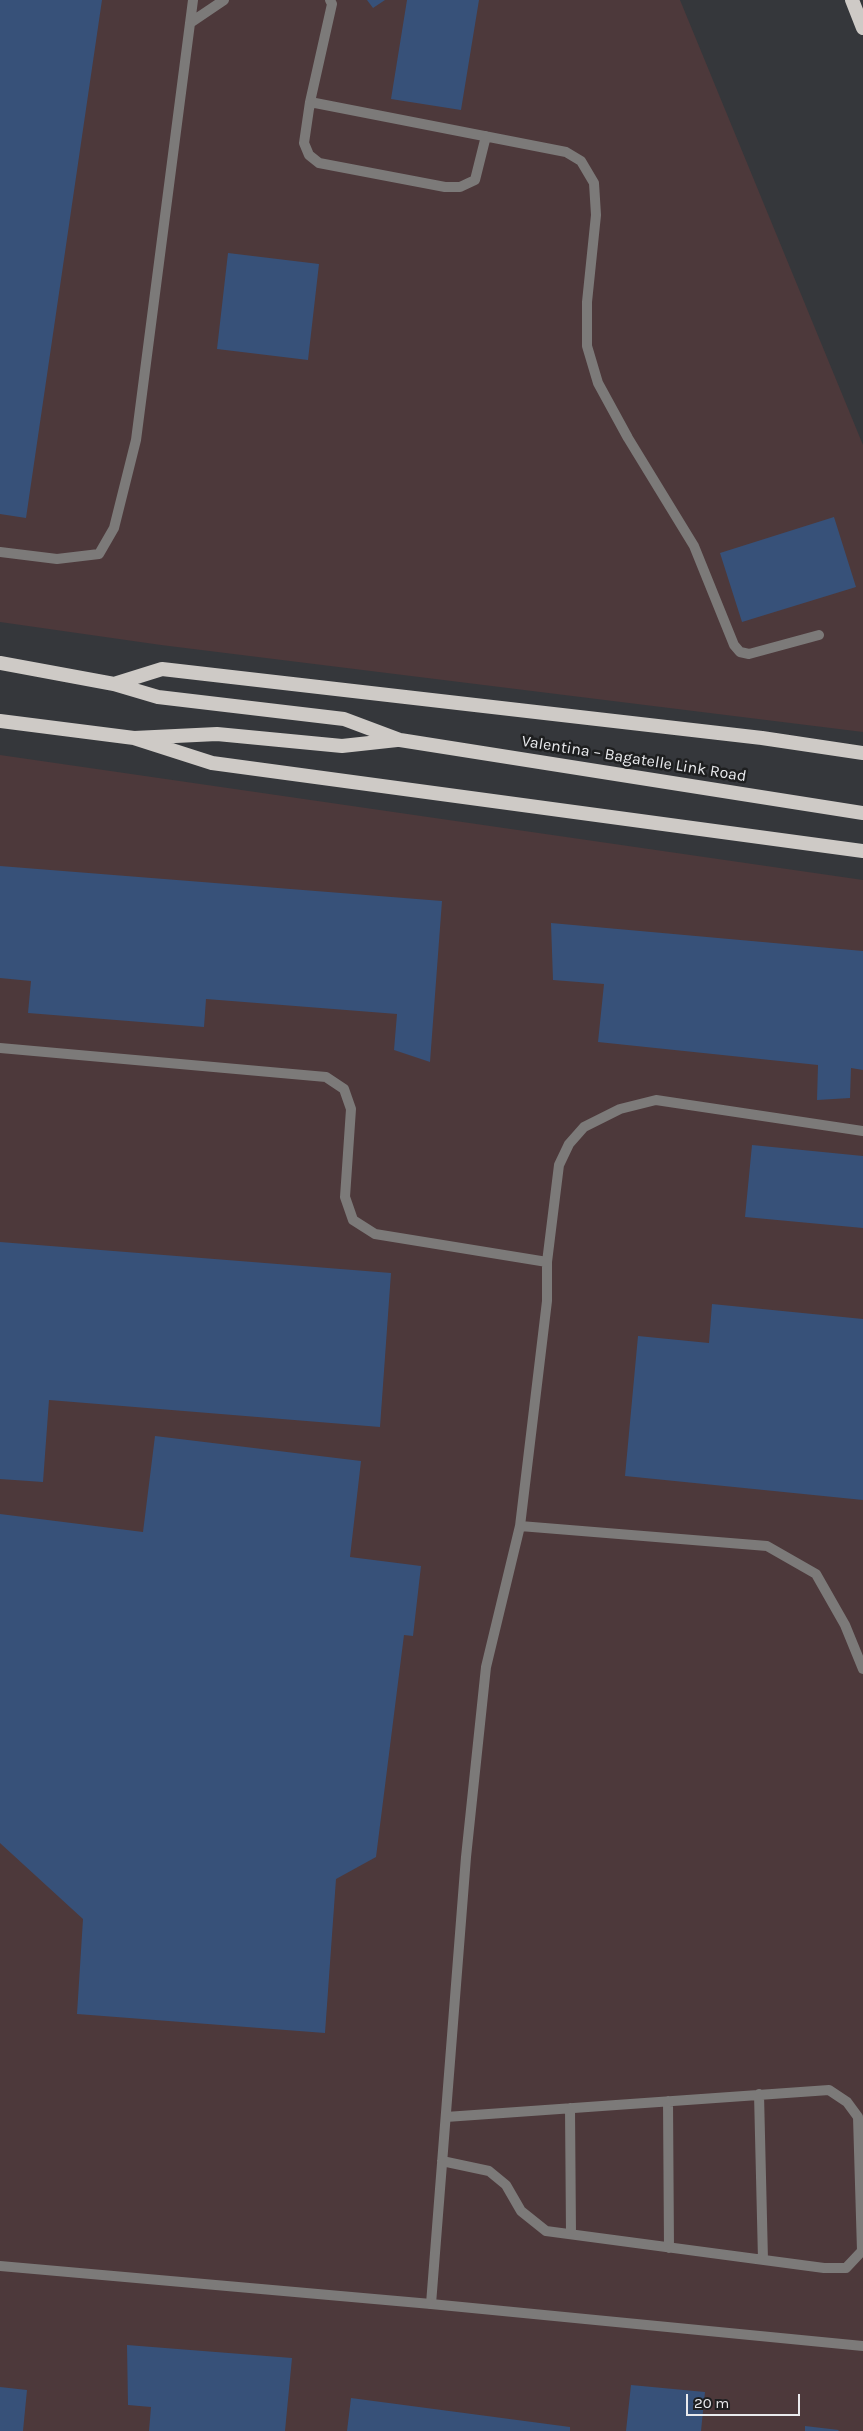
<!DOCTYPE html>
<html>
<head>
<meta charset="utf-8">
<style>
	body { margin:0 }
	#map { position:relative; width:863px; height:2431px; overflow:hidden; background:#35373b; font-family:Karla,sans-serif }
	canvas { display:block }
	.scale { position:absolute; left:686px; top:2394px; width:114px; height:22px; box-sizing:border-box; border:2px solid #e9eaed; border-top:0; padding-left:6px; font-size:15px; line-height:18px; white-space:nowrap; color:#e9eaed; -webkit-text-stroke:4px #1e1f20; paint-order:stroke }
</style>
</head>
<body>
<div id="map">
<canvas width="863" height="2431"></canvas>
<div class="scale">20 m</div>
</div>
<script>
const ctx = document.querySelector('canvas').getContext('2d');
ctx.lineJoin = 'round';
function paint(path, color) {
  ctx.fillStyle = color;
  ctx.fill(path, 'evenodd');
}
function poly(rows) {
  const path = new Path2D();
  for (const r of rows) {
    path.moveTo(r[0], r[1]);
    for (let i = 2; i < r.length; i += 2) path.lineTo(r[i], r[i + 1]);
  }
  return path;
}
function stroke(path, color, width, dash) {
  ctx.strokeStyle = color;
  ctx.lineWidth = width;
  ctx.lineCap = dash ? 'butt' : 'round';
  ctx.setLineDash(dash || []);
  ctx.stroke(path);
}
function write(font, color, halo, rows, align = 'center') {
  ctx.font = font + ' Karla,sans-serif';
  ctx.lineWidth = 5;
  ctx.setLineDash([]);
  ctx.textBaseline = 'middle';
  ctx.strokeStyle = halo;
  ctx.fillStyle = color;
  for (const [text, x, y, turn = 0] of rows) {
    ctx.save();
    ctx.translate(x, y);
    ctx.rotate((+turn || 0) * Math.PI / 180);
    ctx.textAlign = isNaN(turn) ? turn : align;
    if (halo) ctx.strokeText(text, 0, 0);
    ctx.fillText(text, 0, 0);
    ctx.restore();
  }
}
paint(poly([
	[0,0,680,0,863,445,863,732,161,645,0,622],
	[0,755,863,880,863,2431,0,2431]
]), '#4d393b');
paint(poly([
	[0,0,102,0,26,518,0,514],
	[367,0,385,0,373,8],
	[407,0,479,0,461,110,391,99],
	[228,253,319,264,308,360,217,349],
	[834,517,856,587,742,622,720,553],
	[0,866,442,901,430,1062,394,1050,397,1014,206,999,204,1027,28,1013,31,981,0,978],
	[551,923,863,951,863,1070,851,1068,850,1098,817,1100,818,1065,598,1042,604,984,553,980],
	[752,1145,863,1156,863,1228,745,1217],
	[0,1242,391,1273,380,1427,49,1400,43,1482,0,1479],
	[712,1304,863,1319,863,1500,625,1476,638,1336,709,1343],
	[155,1436,361,1461,350,1557,421,1566,413,1636,404,1635,376,1857,336,1879,325,2033,77,2014,83,1919,0,1843,0,1514,143,1532],
	[127,2345,292,2358,285,2431,149,2431,151,2407,128,2405],
	[631,2385,705,2392,701,2431,626,2431],
	[0,2387,27,2390,23,2431,0,2431],
	[351,2398,570,2427,570,2431,347,2431],
	[805,2426,839,2430,838,2431,805,2431]
]), '#375179');
stroke(poly([
	[330,0,332,4,310,102,304,143,309,155,319,163,445,187,460,187,475,180,486,136],
	[190,23,224,0],
	[310,102,566,152,581,161,594,183,596,215,587,302,587,346,598,383,628,438,694,546,734,645,740,652,749,654,819,635],
	[0,552,57,559,99,554,114,528,136,440,193,0],
	[0,1048,326,1077,344,1089,351,1109,345,1197,353,1220,375,1234,547,1262],
	[520,1526,767,1546,816,1574,845,1625,863,1669],
	[759,2094,763,2260],
	[668,2101,669,2248],
	[570,2108,571,2234],
	[442,2161,489,2171,506,2185,521,2211,546,2231,824,2268,846,2268,862,2251,858,2117,847,2102,829,2090,446,2117],
	[431,2304,466,1857,486,1667,520,1526,547,1301,547,1262,559,1165,569,1144,584,1127,620,1109,656,1100,863,1131]
]), '#7c7a79', 10);
stroke(poly([
	[0,2266,431,2304,863,2346]
]), '#7c7a79', 10);
stroke(poly([
	[852,0,863,28],
	[0,663,114,684,158,697,344,719,400,740,863,813],
	[114,684,162,669,762,738,863,753],
	[0,721,134,738,217,734,342,746,397,740],
	[134,738,212,763,863,851]
]), '#cecac6', 14);
write('16px', '#e9eaed', '#1e1f20', [
	["Valentina – Bagatelle Link Road",634,759,9]
]);
</script>
</body>
</html>
